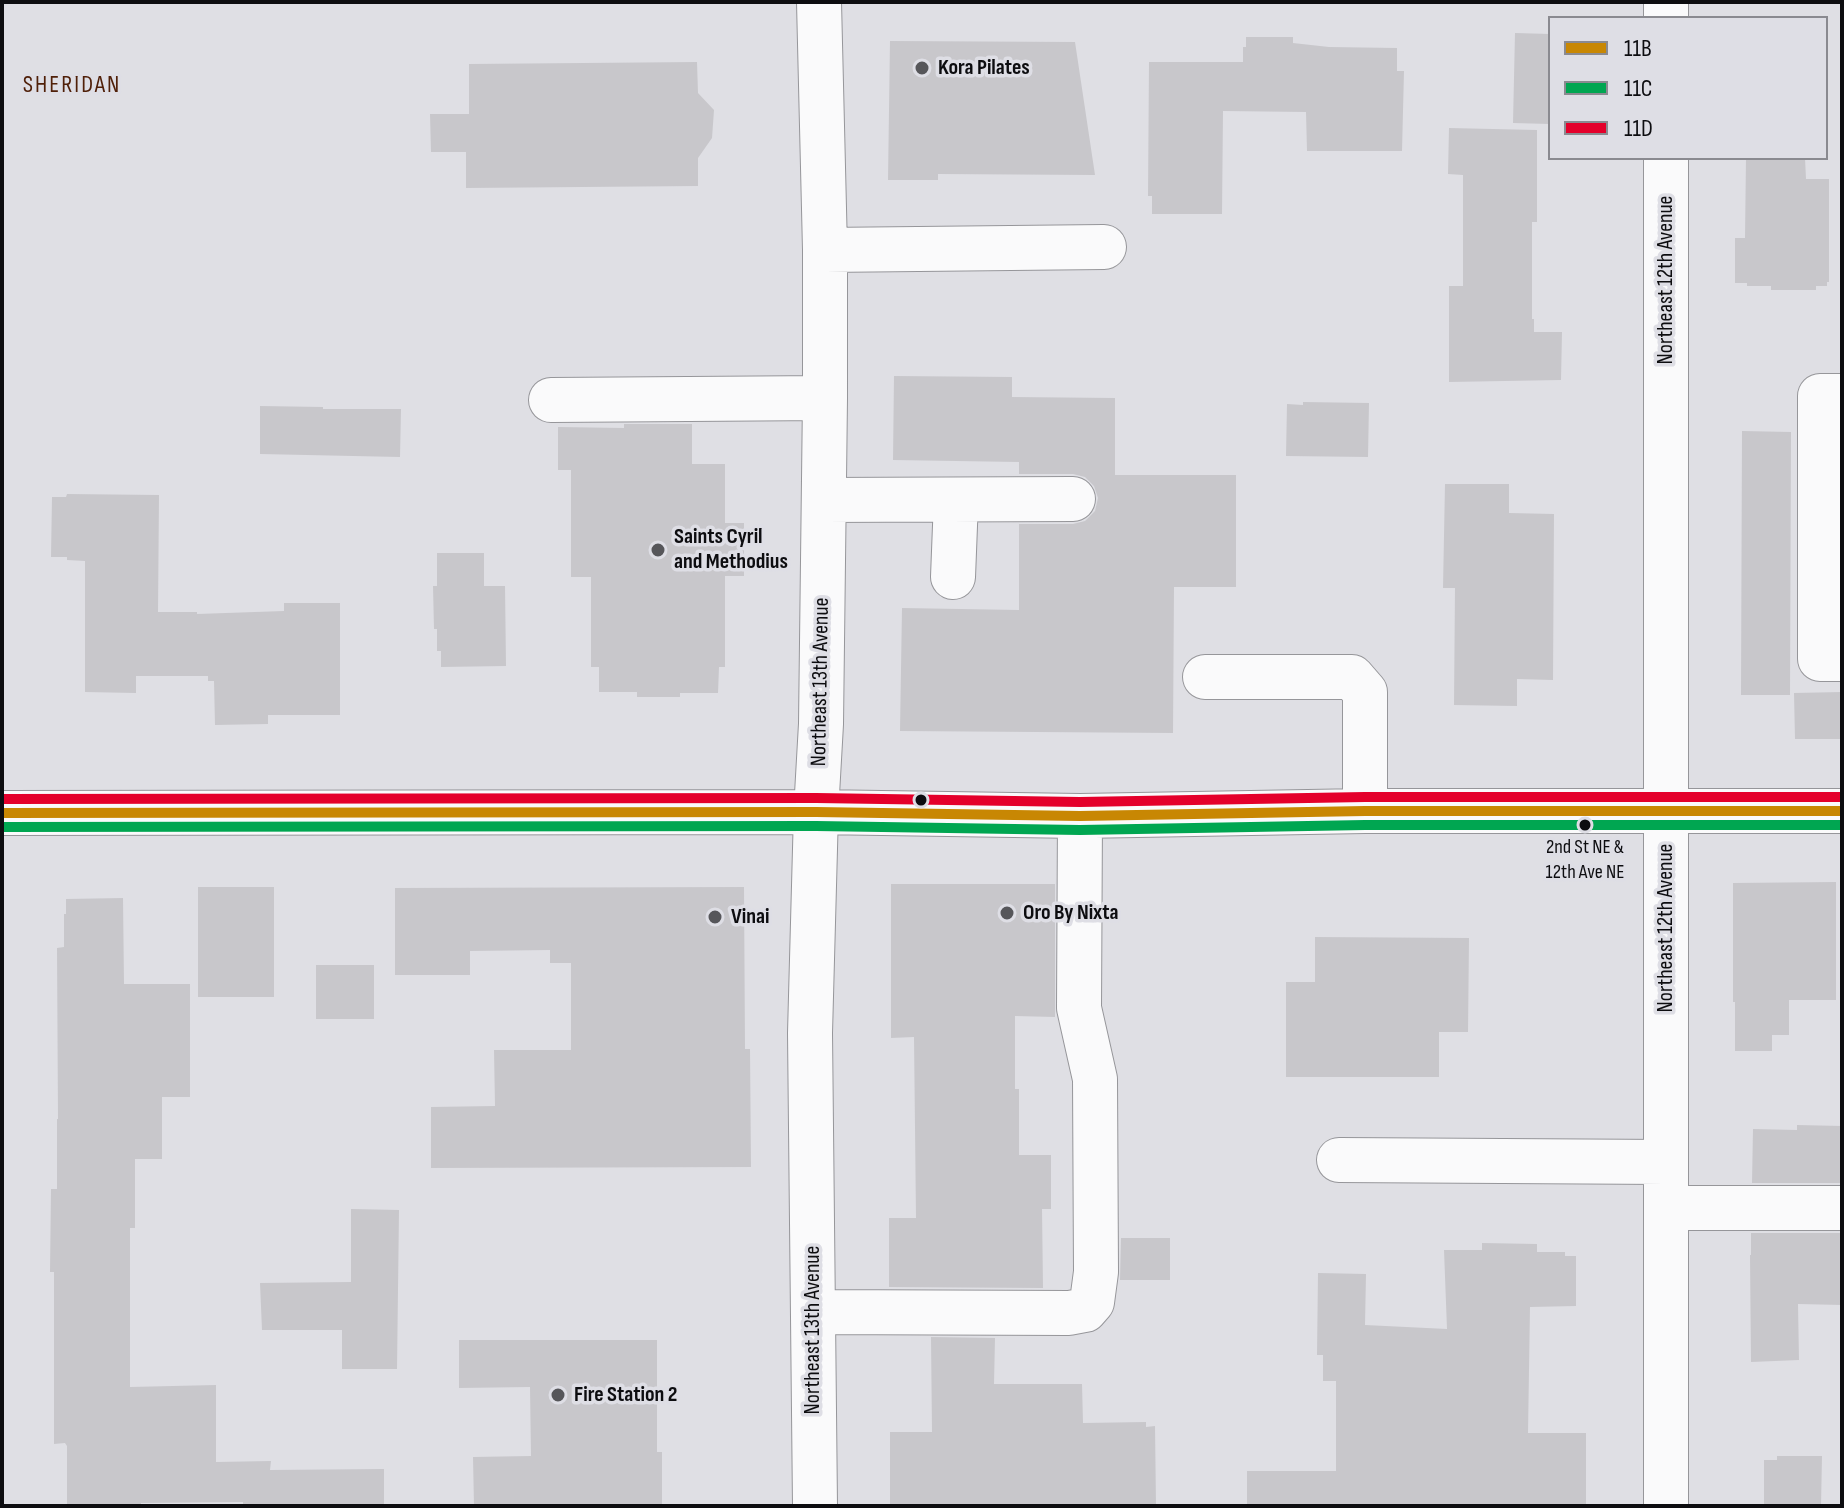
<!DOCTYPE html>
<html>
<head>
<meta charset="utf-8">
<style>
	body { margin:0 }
	#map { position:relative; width:1844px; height:1508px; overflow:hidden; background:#dfdfe4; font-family:"Sofia Sans Condensed",sans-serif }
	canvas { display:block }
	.frame { position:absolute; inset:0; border:4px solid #0d0d10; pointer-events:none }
	.legend { position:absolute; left:1548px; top:16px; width:280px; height:144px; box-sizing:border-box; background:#dedee5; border:2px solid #8a8a90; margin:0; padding:10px 14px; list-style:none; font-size:24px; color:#0d0d10 }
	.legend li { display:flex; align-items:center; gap:16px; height:40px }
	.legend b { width:40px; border:2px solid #8a8a90 }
</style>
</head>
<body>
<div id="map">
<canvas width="1844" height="1508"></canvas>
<div class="frame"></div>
<ul class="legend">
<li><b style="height:10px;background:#c88703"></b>11B</li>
<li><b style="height:10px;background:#00a651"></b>11C</li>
<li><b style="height:10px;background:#e4002b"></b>11D</li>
</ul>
</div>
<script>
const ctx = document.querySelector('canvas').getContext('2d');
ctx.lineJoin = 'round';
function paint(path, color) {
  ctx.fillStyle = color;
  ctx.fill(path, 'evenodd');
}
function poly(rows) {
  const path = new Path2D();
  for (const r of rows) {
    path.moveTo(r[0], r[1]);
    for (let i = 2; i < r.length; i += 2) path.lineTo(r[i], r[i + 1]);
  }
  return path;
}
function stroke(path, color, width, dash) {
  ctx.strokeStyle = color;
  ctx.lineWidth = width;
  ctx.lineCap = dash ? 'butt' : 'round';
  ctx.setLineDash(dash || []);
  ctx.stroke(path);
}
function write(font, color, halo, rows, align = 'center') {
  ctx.font = font + ' "Sofia Sans Condensed",sans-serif';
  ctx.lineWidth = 7;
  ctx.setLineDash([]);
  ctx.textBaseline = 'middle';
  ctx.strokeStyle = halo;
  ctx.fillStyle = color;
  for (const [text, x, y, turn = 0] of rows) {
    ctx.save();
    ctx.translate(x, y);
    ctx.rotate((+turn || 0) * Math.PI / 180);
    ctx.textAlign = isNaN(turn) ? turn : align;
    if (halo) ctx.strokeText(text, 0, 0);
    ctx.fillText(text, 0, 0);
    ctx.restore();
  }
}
paint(poly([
	[1515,33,1550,34,1550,124,1513,123],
	[1246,37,1293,37,1293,43,1329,47,1397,48,1397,71,1404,71,1402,151,1307,151,1306,112,1223,111,1222,214,1152,214,1152,196,1148,196,1149,62,1243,62,1243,47,1246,47],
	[890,41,1075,42,1095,175,938,174,938,180,888,180],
	[697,62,698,93,714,110,712,138,698,158,698,186,466,188,466,152,431,152,430,114,469,114,469,64],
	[1449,128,1537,130,1537,222,1532,222,1532,319,1534,319,1534,332,1562,332,1561,380,1449,382,1449,286,1463,286,1463,175,1448,174],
	[1746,158,1805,158,1806,179,1829,179,1829,282,1827,282,1827,286,1816,286,1816,290,1771,290,1771,286,1747,286,1747,283,1735,283,1735,238,1745,238],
	[894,376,1012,377,1012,397,1115,398,1115,475,1236,475,1236,587,1174,587,1173,733,900,731,902,608,1019,610,1019,524,1073,524,1085,521,1095,511,1098,498,1094,486,1085,477,1073,474,1019,474,1019,462,893,460],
	[1303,402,1369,403,1368,457,1286,456,1287,404,1303,405],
	[260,406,323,407,323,409,401,409,400,457,260,454],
	[624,424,692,424,692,464,725,464,725,523,744,523,744,576,725,576,725,667,719,667,718,693,680,693,680,697,637,697,637,692,599,692,599,667,591,667,591,577,571,577,571,470,558,470,558,427,624,428],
	[1742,431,1791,432,1790,695,1741,695],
	[1445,484,1509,484,1509,513,1554,514,1553,680,1517,679,1517,706,1454,705,1455,588,1443,588],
	[67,494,159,495,158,612,197,612,197,614,284,611,284,603,340,603,340,715,268,715,268,724,215,725,214,681,208,681,208,676,136,676,136,693,85,692,85,561,67,560,67,557,51,557,52,497,66,497],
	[437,553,484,553,484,586,505,586,506,666,441,667,441,651,437,651,437,629,434,629,433,586,437,586],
	[1842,692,1842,739,1795,739,1794,693],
	[1836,882,1836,1000,1789,1000,1789,1035,1772,1035,1772,1051,1735,1051,1735,1002,1733,1002,1733,883],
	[891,884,1055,884,1055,1017,1015,1016,1015,1089,1019,1089,1019,1155,1051,1155,1051,1209,1042,1209,1043,1288,889,1287,889,1218,916,1218,914,1037,891,1038],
	[198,887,274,887,274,997,198,997],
	[744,887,745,1049,750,1049,751,1167,431,1168,431,1107,495,1106,494,1050,571,1050,571,963,550,963,550,950,470,951,470,975,395,975,395,888],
	[123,898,124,984,190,984,190,1097,162,1097,162,1159,135,1159,135,1228,130,1228,130,1387,216,1385,216,1462,271,1461,270,1470,384,1469,384,1506,243,1506,243,1502,141,1503,141,1506,67,1506,67,1446,65,1443,54,1444,54,1272,50,1272,51,1189,57,1189,57,1119,58,1119,57,948,64,947,64,914,66,914,66,899],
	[1315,937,1469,938,1468,1032,1439,1032,1439,1077,1286,1077,1286,982,1315,982],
	[316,965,374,965,374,1019,316,1019],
	[1797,1125,1842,1126,1842,1183,1752,1183,1753,1129,1797,1130],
	[351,1209,399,1210,397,1369,342,1369,342,1330,262,1330,260,1283,351,1282],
	[1751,1233,1842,1233,1842,1305,1798,1304,1799,1360,1751,1362,1750,1255,1751,1255],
	[1121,1238,1170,1238,1170,1280,1120,1280],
	[1482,1243,1537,1244,1537,1252,1565,1252,1565,1256,1576,1256,1576,1306,1530,1307,1528,1433,1586,1433,1586,1506,1247,1506,1247,1471,1336,1471,1336,1381,1323,1381,1323,1355,1317,1355,1318,1273,1366,1274,1365,1325,1447,1329,1444,1250,1482,1250],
	[931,1337,995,1338,994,1384,1082,1384,1083,1423,1146,1422,1146,1427,1155,1426,1156,1506,890,1506,890,1432,932,1432],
	[459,1340,657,1340,657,1452,662,1452,662,1506,474,1506,473,1457,531,1456,530,1387,459,1388],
	[1777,1456,1822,1456,1821,1506,1764,1506,1764,1460,1777,1460]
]), '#c8c7cb');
const minor = poly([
	[1666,2,1666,18],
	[1666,158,1666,1506],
	[825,250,1104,247],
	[1842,396,1820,396,1820,659,1842,659],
	[551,400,825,398],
	[824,500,1073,499],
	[953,577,956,500],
	[1205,677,1352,677,1365,692,1365,811],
	[2,813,816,812,1080,816,1365,811,1842,811],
	[1339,1160,1666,1162],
	[1666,1208,1842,1208],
	[813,1312,1069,1313,1085,1310,1092,1302,1096,1272,1095,1079,1079,1008,1080,816],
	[815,1506,810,1033,816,812,821,724,825,398,825,250,819,2]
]);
stroke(minor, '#96969a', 46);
stroke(minor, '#fafafb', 44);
stroke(poly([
	[2,813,816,812,1080,816,1365,811,1842,811]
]), '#c88703', 10);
stroke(poly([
	[2,827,816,826,1080,830,1365,825,1842,825]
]), '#00a651', 10);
stroke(poly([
	[2,799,816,798,1080,802,1365,797,1842,797]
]), '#e4002b', 10);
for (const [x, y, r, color] of [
	[922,68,8,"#56565a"],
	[658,550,8,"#56565a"],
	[921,800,7,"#0d0d10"],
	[1585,825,7,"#0d0d10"],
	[1007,913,8,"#56565a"],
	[715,917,8,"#56565a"],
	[558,1395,8,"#56565a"]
]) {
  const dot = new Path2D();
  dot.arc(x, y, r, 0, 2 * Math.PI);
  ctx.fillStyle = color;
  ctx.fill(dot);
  stroke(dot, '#dedee5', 3);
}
write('20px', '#0d0d10', '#dedee5', [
	["2nd St NE &",1585,848],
	["12th Ave NE",1585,873]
]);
write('bold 22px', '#0d0d10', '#dedee5', [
	["Kora Pilates",938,68],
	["Saints Cyril",674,537],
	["and Methodius",674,562],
	["Oro By Nixta",1023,913],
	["Vinai",731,917],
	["Fire Station 2",574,1395]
], 'left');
write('22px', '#0d0d10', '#dedee5', [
	["Northeast 12th Avenue",1666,280,-90],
	["Northeast 13th Avenue",821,682,-89],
	["Northeast 12th Avenue",1666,928,-90],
	["Northeast 13th Avenue",813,1330,-90]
]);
ctx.letterSpacing = '2px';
write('24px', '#502009', '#dedee5', [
	["SHERIDAN",72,86]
]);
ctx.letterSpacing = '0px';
</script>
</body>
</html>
